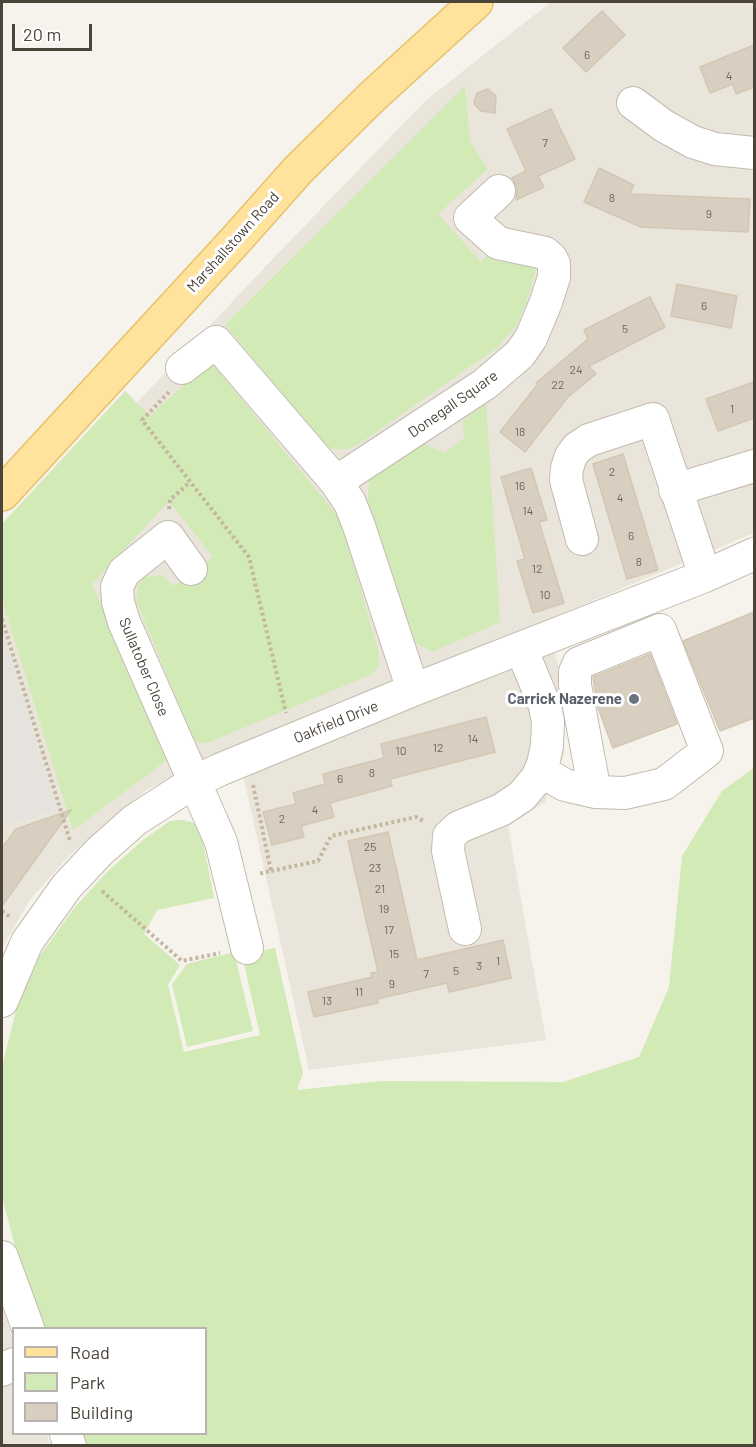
<!DOCTYPE html>
<html>
<head>
<meta charset="utf-8">
<style>
	body { margin:0 }
	#map { position:relative; width:756px; height:1447px; overflow:hidden; background:#f6f3ec; font-family:Barlow,sans-serif }
	canvas { display:block }
	.frame { position:absolute; inset:0; border:3px solid #4b4439; pointer-events:none }
	.legend { position:absolute; left:12px; top:1327px; width:195px; height:108px; box-sizing:border-box; background:#fff; border:2px solid #b7b4b0; margin:0; padding:8px 10px; list-style:none; font-size:18px; color:#4b4439 }
	.legend li { display:flex; align-items:center; gap:12px; height:30px }
	.legend b { width:30px; border:2px solid #b7b4b0 }
	.scale { position:absolute; left:12px; top:24px; width:80px; height:27px; box-sizing:border-box; border:3px solid #4b4439; border-top:0; padding-left:8px; font-size:18px; line-height:21px; white-space:nowrap; color:#4b4439; -webkit-text-stroke:4px #fff; paint-order:stroke }
</style>
</head>
<body>
<div id="map">
<canvas width="756" height="1447"></canvas>
<div class="frame"></div>
<ul class="legend">
<li><b style="height:8px;background:#ffe39c"></b>Road</li>
<li><b style="height:16px;background:#d2eab5"></b>Park</li>
<li><b style="height:16px;background:#d8cfc1"></b>Building</li>
</ul>
<div class="scale">20 m</div>
</div>
<script>
const ctx = document.querySelector('canvas').getContext('2d');
ctx.lineJoin = 'round';
function paint(path, color) {
  ctx.fillStyle = color;
  ctx.fill(path, 'evenodd');
}
function poly(rows) {
  const path = new Path2D();
  for (const r of rows) {
    path.moveTo(r[0], r[1]);
    for (let i = 2; i < r.length; i += 2) path.lineTo(r[i], r[i + 1]);
  }
  return path;
}
function stroke(path, color, width, dash) {
  ctx.strokeStyle = color;
  ctx.lineWidth = width;
  ctx.lineCap = dash ? 'butt' : 'round';
  ctx.setLineDash(dash || []);
  ctx.stroke(path);
}
function write(font, color, halo, rows, align = 'center') {
  ctx.font = font + ' Barlow,sans-serif';
  ctx.lineWidth = 6;
  ctx.setLineDash([]);
  ctx.textBaseline = 'middle';
  ctx.strokeStyle = halo;
  ctx.fillStyle = color;
  for (const [text, x, y, turn = 0] of rows) {
    ctx.save();
    ctx.translate(x, y);
    ctx.rotate((+turn || 0) * Math.PI / 180);
    ctx.textAlign = isNaN(turn) ? turn : align;
    if (halo) ctx.strokeText(text, 0, 0);
    ctx.fillText(text, 0, 0);
    ctx.restore();
  }
}
paint(poly([
	[551,2,754,2,754,533,547,620,564,689,564,755,545,802,508,826,546,1040,309,1070,236,744,148,789,67,858,29,901,2,948,2,828,58,810,2,626,2,545,266,266,426,100],
	[2,1307,13,1340,14,1434,47,1434,50,1445,2,1445]
]), '#eae5da');
paint(poly([
	[2,626,58,810,2,828]
]), '#e6e2dd');
paint(poly([
	[465,86,470,142,488,169,438,214,481,262,487,256,531,261,536,269,527,301,516,326,497,348,356,446,342,450,328,448,225,325],
	[206,365,214,366,336,514,344,531,378,650,379,667,370,675,207,743,198,743,192,736,136,600,138,585,144,577,161,575,174,586,213,557,169,501,92,584,167,760,73,830,2,599,2,524,125,391,150,416],
	[486,402,500,622,432,652,416,643,368,501,369,482,377,471,391,461,425,444,444,453,464,439,463,421],
	[754,768,754,1445,79,1445,77,1434,206,1434,206,1328,42,1328,20,1266,2,1196,2,1067,17,1006,39,957,75,907,108,871,143,840,170,821,183,820,194,823,201,832,214,898,157,910,144,934,180,965,168,985,184,1052,260,1035,242,955,275,948,303,1073,297,1090,382,1081,563,1082,639,1057,669,987,682,856,722,791],
	[234,952,253,1031,187,1047,172,984,187,964]
]), '#d2eab5');
const building = poly([
	[602,11,625,35,586,72,563,48,602,11],
	[754,45,754,87,736,94,733,84,710,93,700,67,754,45],
	[488,89,496,96,495,113,481,111,475,105,474,101,477,93,488,89],
	[551,109,575,159,538,176,544,187,516,200,517,188,512,178,526,171,507,129,551,109],
	[599,168,634,185,630,194,750,199,748,232,641,227,584,202,599,168],
	[677,284,737,296,731,328,671,316,677,284],
	[650,297,665,327,589,366,596,374,567,398,525,452,500,432,537,385,536,383,588,339,584,330,650,297],
	[754,382,754,418,718,431,706,399,754,382],
	[623,454,658,570,627,579,593,464,623,454],
	[531,468,547,520,539,522,564,603,533,613,517,561,525,559,501,477,531,468],
	[754,612,754,718,720,731,683,641,754,612],
	[650,654,677,724,613,748,597,705,593,677,650,654],
	[486,717,495,752,390,779,392,786,330,803,334,817,301,826,304,837,272,845,263,812,296,804,293,793,325,784,323,774,384,758,381,744,486,717],
	[71,810,2,906,2,848,16,829,71,810],
	[388,832,417,960,503,940,511,978,449,992,447,983,377,999,378,1003,314,1017,308,992,372,977,371,973,378,972,348,841,388,832]
]);
paint(building, '#d8cfc1');
stroke(building, '#d3c7b4', 1.5);
const minor = poly([
	[633,103,664,126,693,142,715,149,754,153],
	[182,368,216,342,336,482,350,503,359,526,413,690],
	[336,482,485,384,520,354,531,338,546,302,554,277,554,264,551,258,545,253,498,243,470,218,499,191],
	[675,490,754,466],
	[582,539,566,480,567,468,571,456,577,448,589,440,653,419,705,576],
	[191,569,168,537,124,572,117,587,118,602,124,622,221,842,247,948],
	[540,771,565,785,595,792,625,793,664,784,707,751,660,630,579,663,575,672,575,685,595,792],
	[465,929,448,851,449,836,459,827,501,810,522,796,537,778,543,764,547,746,548,722,545,706,521,648],
	[2,1001,27,942,67,886,100,851,135,820,194,782,219,770,413,690,705,576,754,554],
	[2,1257,28,1328],
	[2,1370,14,1364],
	[66,1434,70,1446]
]);
const major = poly([
	[2,494,234,242,298,170,373,96,476,2]
]);
stroke(minor, '#c2bbae', 34);
stroke(major, '#e6c16a', 36);
stroke(poly([
	[169,392,142,420,249,557,286,713],
	[169,509,170,500,189,483],
	[2,619,70,841],
	[253,785,271,871,258,874],
	[271,871,318,861,331,836,416,817,425,822],
	[102,891,182,961,220,953],
	[2,911,10,917]
]), '#c4b79f', 4, [3, 3]);
stroke(minor, '#fff', 32);
stroke(major, '#ffe39c', 33);
for (const [x, y, r, color] of [
	[634,699,6,"#6b7280"]
]) {
  const dot = new Path2D();
  dot.arc(x, y, r, 0, 2 * Math.PI);
  ctx.fillStyle = color;
  ctx.fill(dot);
  stroke(dot, '#fff', 2);
}
write('12px', '#6e675b', null, [
	["6",587,55],
	["4",729,76],
	["7",545,143],
	["8",612,198],
	["9",709,214],
	["6",704,306],
	["5",625,329],
	["24",576,370],
	["22",558,385],
	["1",732,409],
	["18",520,432],
	["2",612,472],
	["16",520,486],
	["4",620,498],
	["14",528,511],
	["6",631,536],
	["8",639,562],
	["12",537,569],
	["10",545,595],
	["14",473,739],
	["12",438,748],
	["10",401,751],
	["8",372,773],
	["6",340,779],
	["4",315,810],
	["2",282,819],
	["25",370,847],
	["23",375,868],
	["21",380,889],
	["19",384,909],
	["17",389,930],
	["15",394,954],
	["1",498,961],
	["3",479,966],
	["5",456,971],
	["7",426,974],
	["9",392,984],
	["11",359,992],
	["13",327,1001]
]);
write('15px', '#4b4439', '#fff', [
	["Marshallstown Road",233,242,-48],
	["Donegall Square",453,404,-35],
	["Sullatober Close",144,667,67],
	["Oakfield Drive",336,722,-22]
]);
write('bold 15px', '#5b616d', '#fff', [
	["Carrick Nazerene",622,699]
], 'right');
</script>
</body>
</html>
